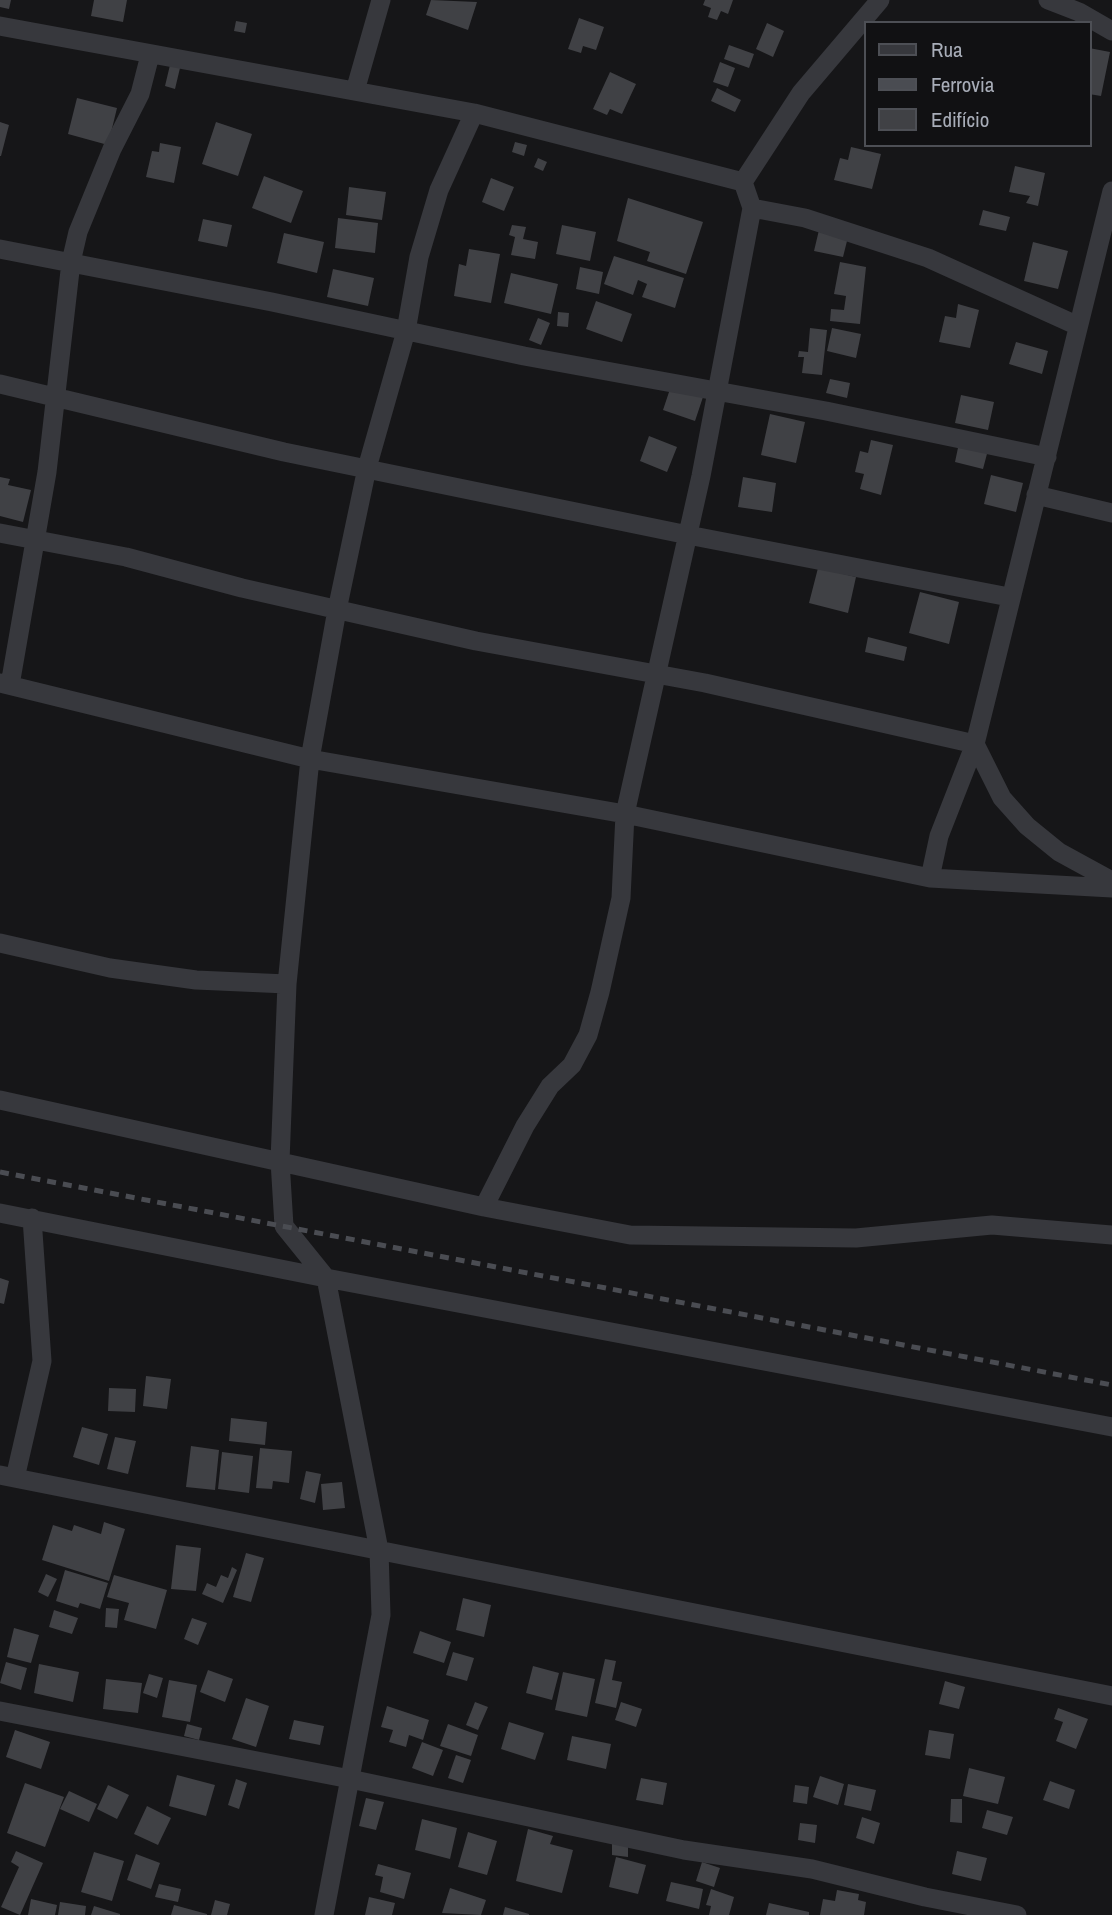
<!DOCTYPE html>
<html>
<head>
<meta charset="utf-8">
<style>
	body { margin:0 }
	#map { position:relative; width:1112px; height:1915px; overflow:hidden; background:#161618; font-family:"Archivo Narrow",sans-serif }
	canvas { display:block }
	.legend { position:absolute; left:864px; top:21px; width:228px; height:126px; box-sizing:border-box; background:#111113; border:2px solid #4d4f55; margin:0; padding:9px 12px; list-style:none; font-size:21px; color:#a8adb8 }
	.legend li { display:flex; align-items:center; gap:14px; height:35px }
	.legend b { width:35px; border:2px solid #4d4f55 }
</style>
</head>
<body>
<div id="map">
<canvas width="1112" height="1915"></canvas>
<ul class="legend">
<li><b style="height:9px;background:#37383d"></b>Rua</li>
<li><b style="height:9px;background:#4a4c52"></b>Ferrovia</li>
<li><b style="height:19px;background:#404145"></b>Edifício</li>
</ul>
</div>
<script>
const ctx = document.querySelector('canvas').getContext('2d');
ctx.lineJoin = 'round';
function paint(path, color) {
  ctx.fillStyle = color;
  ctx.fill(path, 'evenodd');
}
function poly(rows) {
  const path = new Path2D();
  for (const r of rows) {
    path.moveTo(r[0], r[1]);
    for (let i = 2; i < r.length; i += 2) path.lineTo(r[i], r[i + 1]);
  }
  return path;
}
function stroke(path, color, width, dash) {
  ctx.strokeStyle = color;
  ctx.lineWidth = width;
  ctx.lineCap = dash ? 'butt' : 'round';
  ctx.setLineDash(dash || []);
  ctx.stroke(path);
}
paint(poly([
	[0,0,11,0,9,9,0,7],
	[94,0,127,0,123,22,91,16],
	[431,0,477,2,468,30,426,15],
	[705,0,733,0,728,14,721,11,717,20,708,17,711,8,703,5],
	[579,18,604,27,596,50,583,46,581,53,568,49],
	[236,21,247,23,245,33,234,31],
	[767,23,784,31,773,57,756,49],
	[729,45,754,54,749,68,724,59],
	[1089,48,1110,52,1101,96,1089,94],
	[720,62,735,68,728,87,713,82],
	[170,65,180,68,175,89,165,86],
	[610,72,636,84,622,114,610,109,607,115,593,109],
	[717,88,741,100,735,112,711,101],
	[77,98,117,108,108,145,68,134],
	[0,122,9,125,1,156,0,156],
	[216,122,252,134,238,176,202,164],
	[515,142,527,145,524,156,512,152],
	[160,143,181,147,174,183,146,177,152,151,159,152],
	[851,147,881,154,872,189,834,180,840,158,848,160],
	[538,158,547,162,543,171,534,167],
	[1015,166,1045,173,1038,206,1026,203,1030,196,1009,192],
	[264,176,303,191,291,223,252,208],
	[491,178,514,187,504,211,482,202],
	[349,187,386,192,382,220,346,215],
	[628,198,703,222,686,274,647,261,650,252,617,241],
	[983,210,1010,217,1006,231,979,225],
	[338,218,378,223,375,253,335,248],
	[203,219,232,225,227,247,198,241],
	[512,225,526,227,523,239,538,242,535,259,511,255,515,237,509,235],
	[562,225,596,232,590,261,556,254],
	[819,230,848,237,843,257,814,251],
	[284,233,324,242,317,273,277,263],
	[1033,242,1068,251,1058,289,1024,281],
	[469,249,500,254,491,303,454,296,459,264,466,266],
	[614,256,684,278,675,308,642,297,647,284,638,280,633,295,604,284],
	[840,262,866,267,860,324,830,321,831,309,844,310,846,296,834,294],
	[580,267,603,272,599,294,576,289],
	[333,269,374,278,368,306,327,297],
	[511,273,558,284,551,314,504,303],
	[596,301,632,314,622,342,586,329],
	[958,304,979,310,970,348,939,342,945,316,956,318],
	[558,312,569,313,568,327,557,326],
	[538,318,550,323,541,345,529,340],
	[810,328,827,330,822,375,802,373,804,357,798,357,799,351,808,352],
	[832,328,861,334,856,358,827,351],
	[1016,342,1048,351,1042,374,1009,364],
	[830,379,850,383,847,398,826,393],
	[671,386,703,397,695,421,663,410],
	[961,395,994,402,988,430,955,423],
	[770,414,805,422,796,463,761,455],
	[649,436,677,447,667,472,640,461],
	[871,440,893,445,881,495,860,489,864,474,855,472,860,451,868,453],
	[959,443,988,450,983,469,955,462],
	[991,475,1023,483,1016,512,984,504],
	[0,477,10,479,8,485,31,490,23,522,0,516],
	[743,477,776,483,772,512,738,507],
	[818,568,856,577,848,613,809,603],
	[920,592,959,602,949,644,909,633],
	[868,637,907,647,904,661,865,652],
	[0,1278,9,1281,4,1304,0,1303],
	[146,1376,171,1379,167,1409,143,1406],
	[109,1388,136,1389,135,1412,108,1411],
	[231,1418,267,1422,265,1445,229,1441],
	[82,1427,108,1434,99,1465,73,1457],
	[115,1437,136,1441,128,1474,107,1469],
	[191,1446,219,1450,215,1490,186,1487],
	[260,1448,292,1451,289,1483,273,1481,272,1489,256,1488],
	[222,1452,253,1456,249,1493,218,1489],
	[306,1471,321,1474,315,1503,300,1499],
	[342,1482,345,1508,323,1510,321,1484],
	[104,1522,125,1529,109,1581,42,1560,53,1525,72,1531,74,1525,101,1534],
	[176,1545,201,1548,196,1591,171,1589],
	[246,1553,264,1558,251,1602,233,1597],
	[232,1567,237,1570,223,1603,202,1594,207,1583,216,1587,221,1575,228,1578],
	[65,1570,108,1583,100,1609,80,1603,78,1608,56,1601],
	[46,1574,57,1579,48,1597,38,1592],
	[114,1575,167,1590,156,1629,124,1620,129,1603,107,1597],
	[463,1598,491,1605,484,1637,456,1630],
	[106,1608,119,1609,117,1628,105,1627],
	[54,1610,78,1618,72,1634,49,1627],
	[192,1618,207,1623,198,1645,184,1639],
	[14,1628,39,1635,31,1663,7,1657],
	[420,1631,451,1642,444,1663,413,1653],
	[453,1652,474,1658,467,1681,446,1675],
	[605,1659,616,1661,612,1680,622,1682,616,1708,595,1703],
	[6,1662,27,1668,21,1690,0,1683],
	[39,1664,79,1672,73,1702,34,1693],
	[533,1666,559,1673,552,1700,526,1693],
	[208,1670,233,1679,225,1702,200,1692],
	[563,1672,595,1679,587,1717,555,1710],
	[149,1674,163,1678,157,1698,143,1693],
	[106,1679,142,1683,138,1713,103,1709],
	[169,1680,197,1685,190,1722,162,1717],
	[945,1681,965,1687,959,1709,939,1704],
	[246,1698,269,1706,256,1747,232,1739],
	[475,1702,488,1707,478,1730,466,1725],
	[621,1702,642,1709,636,1727,615,1720],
	[387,1706,429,1720,423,1740,409,1735,406,1747,389,1742,393,1730,381,1727],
	[1058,1708,1088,1719,1076,1749,1056,1741,1063,1722,1054,1719],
	[294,1720,324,1726,320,1745,289,1739],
	[509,1722,544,1733,535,1760,501,1749],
	[187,1724,202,1728,199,1740,184,1736],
	[448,1724,478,1735,471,1756,440,1746],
	[15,1730,50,1742,41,1769,6,1757],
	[929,1730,954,1734,950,1759,925,1755],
	[572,1736,611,1744,606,1769,567,1760],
	[422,1742,443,1750,433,1776,412,1768],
	[456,1755,471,1760,463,1783,448,1778],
	[969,1768,1005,1777,998,1804,963,1796],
	[177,1775,215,1785,206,1816,169,1806],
	[820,1776,844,1784,838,1805,813,1797],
	[641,1778,667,1783,663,1805,636,1800],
	[236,1779,247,1783,239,1809,228,1805],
	[1050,1781,1075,1790,1069,1809,1043,1800],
	[25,1783,64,1797,45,1847,7,1833],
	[848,1784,876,1790,871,1811,844,1805],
	[108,1785,129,1795,117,1819,97,1809],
	[795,1785,809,1787,807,1804,793,1802],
	[69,1791,97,1804,89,1822,60,1809],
	[366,1798,384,1802,376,1830,359,1826],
	[951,1799,962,1799,962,1823,950,1822],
	[147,1806,171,1818,158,1845,134,1834],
	[987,1810,1013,1817,1007,1835,982,1828],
	[862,1817,880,1823,874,1844,856,1838],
	[422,1819,457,1828,450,1859,415,1850],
	[800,1823,817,1825,815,1843,798,1840],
	[528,1829,553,1836,550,1844,573,1850,562,1893,516,1881],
	[468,1832,497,1841,487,1875,458,1867],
	[612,1844,628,1844,628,1857,612,1855],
	[16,1851,43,1863,20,1915,1,1907,19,1867,11,1862],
	[957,1851,987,1858,981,1881,952,1874],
	[94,1852,124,1861,112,1901,81,1892],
	[136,1854,160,1863,151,1889,127,1880],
	[616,1857,646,1865,638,1894,609,1887],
	[702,1862,720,1868,714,1887,696,1881],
	[378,1864,411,1873,404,1899,380,1892,383,1877,375,1875],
	[671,1882,703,1889,699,1909,666,1901],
	[159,1884,181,1889,178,1902,155,1897],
	[450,1888,486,1900,481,1915,442,1913],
	[711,1889,734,1897,729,1915,709,1915,711,1906,706,1905],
	[837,1890,859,1894,858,1900,866,1902,864,1915,820,1915,823,1899,835,1901],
	[369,1897,395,1903,392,1915,365,1915],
	[31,1899,57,1905,55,1915,28,1915],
	[215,1900,230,1904,227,1915,211,1915],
	[60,1902,86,1906,85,1915,58,1915],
	[769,1903,809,1912,809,1915,766,1915],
	[174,1905,207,1914,207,1915,171,1915],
	[94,1906,120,1914,120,1915,91,1915],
	[505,1907,529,1914,529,1915,503,1915]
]), '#404145');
stroke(poly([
	[1048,0,1079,12,1112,31],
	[0,26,474,113,743,182,801,93,880,0],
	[355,91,381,0],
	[1112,191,975,744,1002,798,1027,826,1059,852,1112,881],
	[752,208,805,218,928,258,1076,325],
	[0,249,272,302,524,356,826,411,1047,457],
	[0,384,284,452,688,535,1009,597],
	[1036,495,1112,513],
	[0,533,126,557,242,588,476,641,705,683,975,744,939,836,930,878],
	[0,683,310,759,625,814,930,878,1112,888],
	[10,685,47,472,71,262,78,232,112,149,140,94,150,55],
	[0,943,110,968,196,980,287,984],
	[0,1100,484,1207,630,1235,856,1238,992,1225,1112,1235],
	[484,1207,525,1126,550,1086,572,1065,588,1035,600,992,621,898,625,814,701,476,752,208,743,182],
	[0,1213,326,1278,1112,1427],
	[0,1475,1112,1696],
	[15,1478,42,1361,32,1218],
	[0,1711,350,1779,684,1850,812,1869,925,1897,1017,1915],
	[324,1915,381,1615,379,1550,326,1278,284,1226,280,1161,287,984,310,759,337,610,367,468,406,331,419,257,439,190,474,113]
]), '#37383d', 19);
stroke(poly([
	[0,1172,1112,1385]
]), '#4a4c52', 5, [9, 7]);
</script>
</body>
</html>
